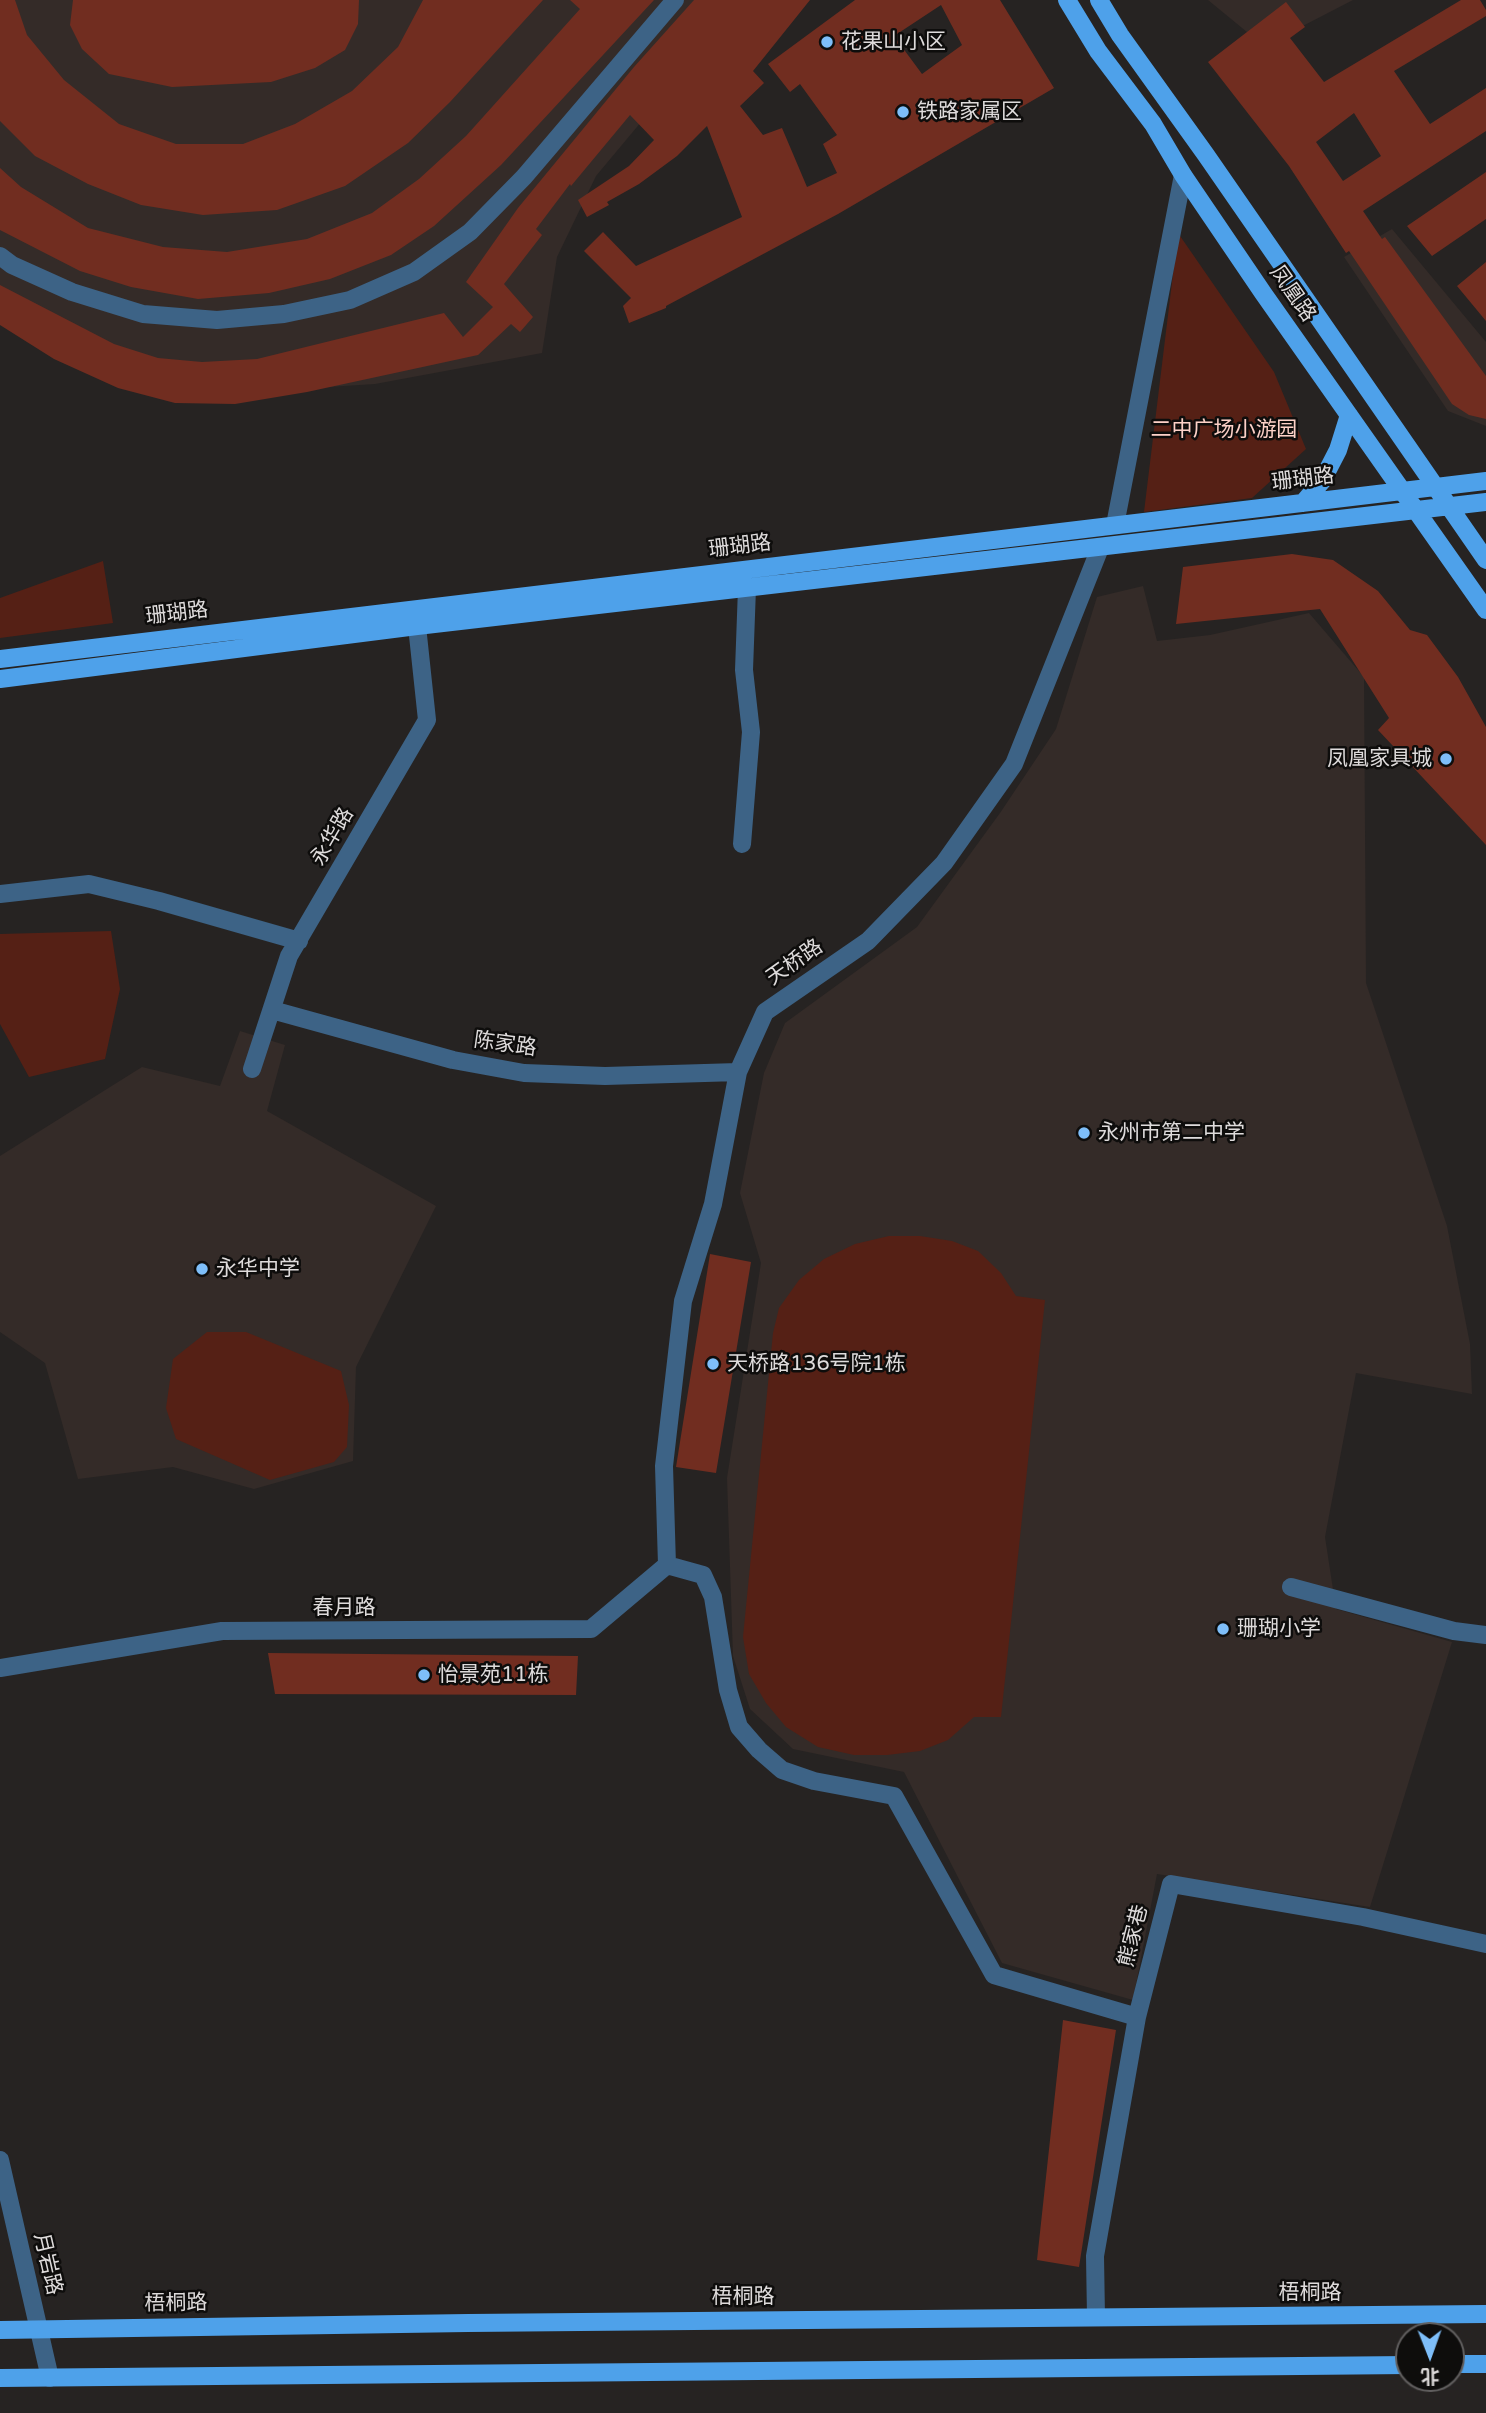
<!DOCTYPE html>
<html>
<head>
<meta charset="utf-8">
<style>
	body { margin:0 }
	#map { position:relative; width:1486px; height:2413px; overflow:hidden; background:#262322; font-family:"Varela Round","Noto Sans SC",sans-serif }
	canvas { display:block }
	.north { position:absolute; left:1395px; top:2322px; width:70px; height:70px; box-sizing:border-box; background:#0e0d0c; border:2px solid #615f5f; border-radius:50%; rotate:179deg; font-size:19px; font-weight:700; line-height:28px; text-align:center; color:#dedbdb }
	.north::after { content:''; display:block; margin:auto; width:24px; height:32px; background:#7ebef9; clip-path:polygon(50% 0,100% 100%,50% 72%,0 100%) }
</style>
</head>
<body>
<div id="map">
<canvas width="1486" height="2413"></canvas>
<div class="north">北</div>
</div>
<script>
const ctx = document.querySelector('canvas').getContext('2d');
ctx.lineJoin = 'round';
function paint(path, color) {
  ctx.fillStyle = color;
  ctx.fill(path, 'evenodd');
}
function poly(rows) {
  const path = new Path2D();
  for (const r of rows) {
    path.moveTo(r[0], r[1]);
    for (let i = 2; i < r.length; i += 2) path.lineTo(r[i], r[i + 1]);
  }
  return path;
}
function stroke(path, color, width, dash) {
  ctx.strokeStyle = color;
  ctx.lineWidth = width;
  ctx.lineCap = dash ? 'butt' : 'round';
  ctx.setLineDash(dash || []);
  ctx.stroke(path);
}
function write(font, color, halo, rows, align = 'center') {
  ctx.font = font + ' "Varela Round","Noto Sans SC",sans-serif';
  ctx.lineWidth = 5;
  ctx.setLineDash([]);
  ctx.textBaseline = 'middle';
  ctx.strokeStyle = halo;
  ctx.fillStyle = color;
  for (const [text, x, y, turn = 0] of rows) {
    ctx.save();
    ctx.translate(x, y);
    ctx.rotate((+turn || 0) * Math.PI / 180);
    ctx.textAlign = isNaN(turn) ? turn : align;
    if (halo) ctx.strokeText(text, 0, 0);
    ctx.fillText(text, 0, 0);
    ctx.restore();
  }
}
paint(poly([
	[0,0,743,0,596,176,557,257,542,353,375,384,172,397,0,316],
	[1208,0,1353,0,1264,46],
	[1392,229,1486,342,1486,426,1448,411,1344,257],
	[1143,586,1157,641,1210,635,1309,613,1364,677,1366,983,1447,1226,1470,1344,1472,1394,1356,1373,1325,1537,1336,1609,1452,1642,1370,1907,1157,1874,1133,2000,1002,1963,904,1772,793,1749,750,1709,733,1656,727,1478,761,1263,740,1193,764,1073,785,1023,917,927,1000,813,1056,729,1097,597],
	[240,1031,285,1045,267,1111,436,1206,356,1367,353,1461,254,1489,173,1467,78,1479,45,1363,0,1332,0,1156,142,1067,220,1086]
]), '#342b28');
paint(poly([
	[1178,233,1274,372,1306,449,1252,498,1144,512],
	[103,561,113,623,0,638,0,598],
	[111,931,120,989,105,1059,29,1077,0,1024,0,934],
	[889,1236,920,1236,952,1241,978,1251,1001,1273,1016,1296,1045,1300,1001,1717,974,1717,948,1740,920,1751,887,1755,854,1755,818,1747,786,1727,766,1703,749,1674,743,1637,773,1333,779,1308,799,1280,824,1259,855,1244],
	[207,1332,246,1332,341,1371,349,1405,347,1447,334,1462,270,1480,176,1439,166,1408,173,1359]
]), '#552015');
paint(poly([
	[0,0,15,0,27,35,64,80,119,124,176,144,243,144,295,124,352,91,398,47,423,0,543,0,450,102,408,143,345,186,277,210,203,215,141,205,88,184,35,156,0,121],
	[73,0,359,0,358,24,345,50,315,68,271,82,172,87,109,74,82,49,70,25],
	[570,0,654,0,501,165,434,226,391,255,330,279,269,293,198,299,131,287,80,271,0,230,0,168,21,187,88,228,163,247,227,252,307,239,372,213,419,179,466,136,580,9],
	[694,0,810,0,753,71,764,83,740,106,763,135,782,128,807,187,837,173,823,144,837,135,800,84,790,92,768,64,855,0,1000,0,1054,88,838,214,666,306,666,308,629,323,623,306,631,298,584,251,603,232,636,266,742,217,707,126,677,156,639,184,607,202,609,205,587,217,578,200,629,166,654,140,630,115,571,186,570,184,536,229,542,235,504,284,533,317,520,332,511,324,478,355,307,392,235,404,175,403,118,388,54,359,0,325,0,285,114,344,158,358,202,362,257,359,444,313,463,337,493,307,466,282,518,208,634,67],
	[941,5,962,45,922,74,894,36],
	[1461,0,1480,0,1486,10,1486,16,1394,71,1430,124,1486,88,1486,131,1363,211,1382,239,1385,237,1486,376,1486,419,1469,415,1452,404,1349,251,1346,253,1289,166,1208,62,1286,2,1305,27,1290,38,1324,82],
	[1354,113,1381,156,1343,181,1316,142],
	[1486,172,1486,219,1432,256,1407,226],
	[1486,262,1486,321,1457,286],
	[1292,554,1333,560,1378,591,1410,630,1427,635,1458,677,1486,727,1486,845,1378,730,1389,718,1320,609,1176,624,1183,567],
	[710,1254,751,1262,716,1473,676,1467],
	[268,1653,578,1656,576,1695,275,1694],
	[1063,2020,1116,2030,1079,2267,1037,2260]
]), '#712d20');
stroke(poly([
	[0,256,12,265,72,292,143,314,217,320,284,314,350,300,414,272,470,232,524,177,675,0],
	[1115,525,1183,175],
	[742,844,751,732,744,670,747,588],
	[0,894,89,884,159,901,299,941],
	[272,1010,453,1060,524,1073,605,1076,738,1072],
	[252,1069,289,956,427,720,417,626],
	[667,1565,664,1466,683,1301,713,1204,738,1072,765,1012,868,941,944,863,1014,764,1100,548],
	[667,1565,703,1575,713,1597,728,1690,739,1727,759,1750,782,1770,814,1781,894,1796,994,1975,1137,2017],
	[1291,1587,1454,1631,1486,1635],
	[0,1668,222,1631,591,1629,667,1565],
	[0,2160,50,2378],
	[1096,2317,1095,2256,1137,2017,1171,1884,1363,1917,1486,1944]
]), '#3d6386', 18);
stroke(poly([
	[1067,0,1098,51,1153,124,1183,175,1263,293,1486,610],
	[1099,0,1120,35,1206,155,1486,560],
	[1303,503,1322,481,1338,450,1349,415],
	[0,659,1486,481],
	[0,679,417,626,1486,502],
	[0,2330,468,2323,1486,2314],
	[1451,2364,1486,2364],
	[0,2378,1409,2365]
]), '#4ea1ea', 18);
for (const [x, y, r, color] of [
	[827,42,7,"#7ebef9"],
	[903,112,7,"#7ebef9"],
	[1446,759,7,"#7ebef9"],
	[1084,1133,7,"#7ebef9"],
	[202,1269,7,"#7ebef9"],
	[713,1364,7,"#7ebef9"],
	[1223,1629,7,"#7ebef9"],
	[424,1675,7,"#7ebef9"]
]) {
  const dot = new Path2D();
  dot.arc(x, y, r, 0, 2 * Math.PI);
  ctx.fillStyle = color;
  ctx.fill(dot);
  stroke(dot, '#0e0d0c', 2.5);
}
write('21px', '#dedbdb', '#0e0d0c', [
	["花果山小区",841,42],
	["铁路家属区",917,112],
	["凤凰家具城",1432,759,"right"],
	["永州市第二中学",1098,1133],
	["永华中学",216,1269],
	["天桥路136号院1栋",727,1364],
	["珊瑚小学",1237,1629],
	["怡景苑11栋",438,1675]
], 'left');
write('21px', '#dedbdb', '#0e0d0c', [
	["凤凰路",1292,294,55],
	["珊瑚路",1303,480,-7],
	["珊瑚路",740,547,-7],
	["珊瑚路",177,614,-7],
	["永华路",333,837,-60],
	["天桥路",795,963,-35],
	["陈家路",505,1045,8],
	["春月路",344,1608],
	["熊家巷",1134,1936,-76],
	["月岩路",47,2264,77],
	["梧桐路",1310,2293],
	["梧桐路",743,2297],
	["梧桐路",176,2304,-1]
]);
write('21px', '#fdd1c7', '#0e0d0c', [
	["二中广场小游园",1224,430]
]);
</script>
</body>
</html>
